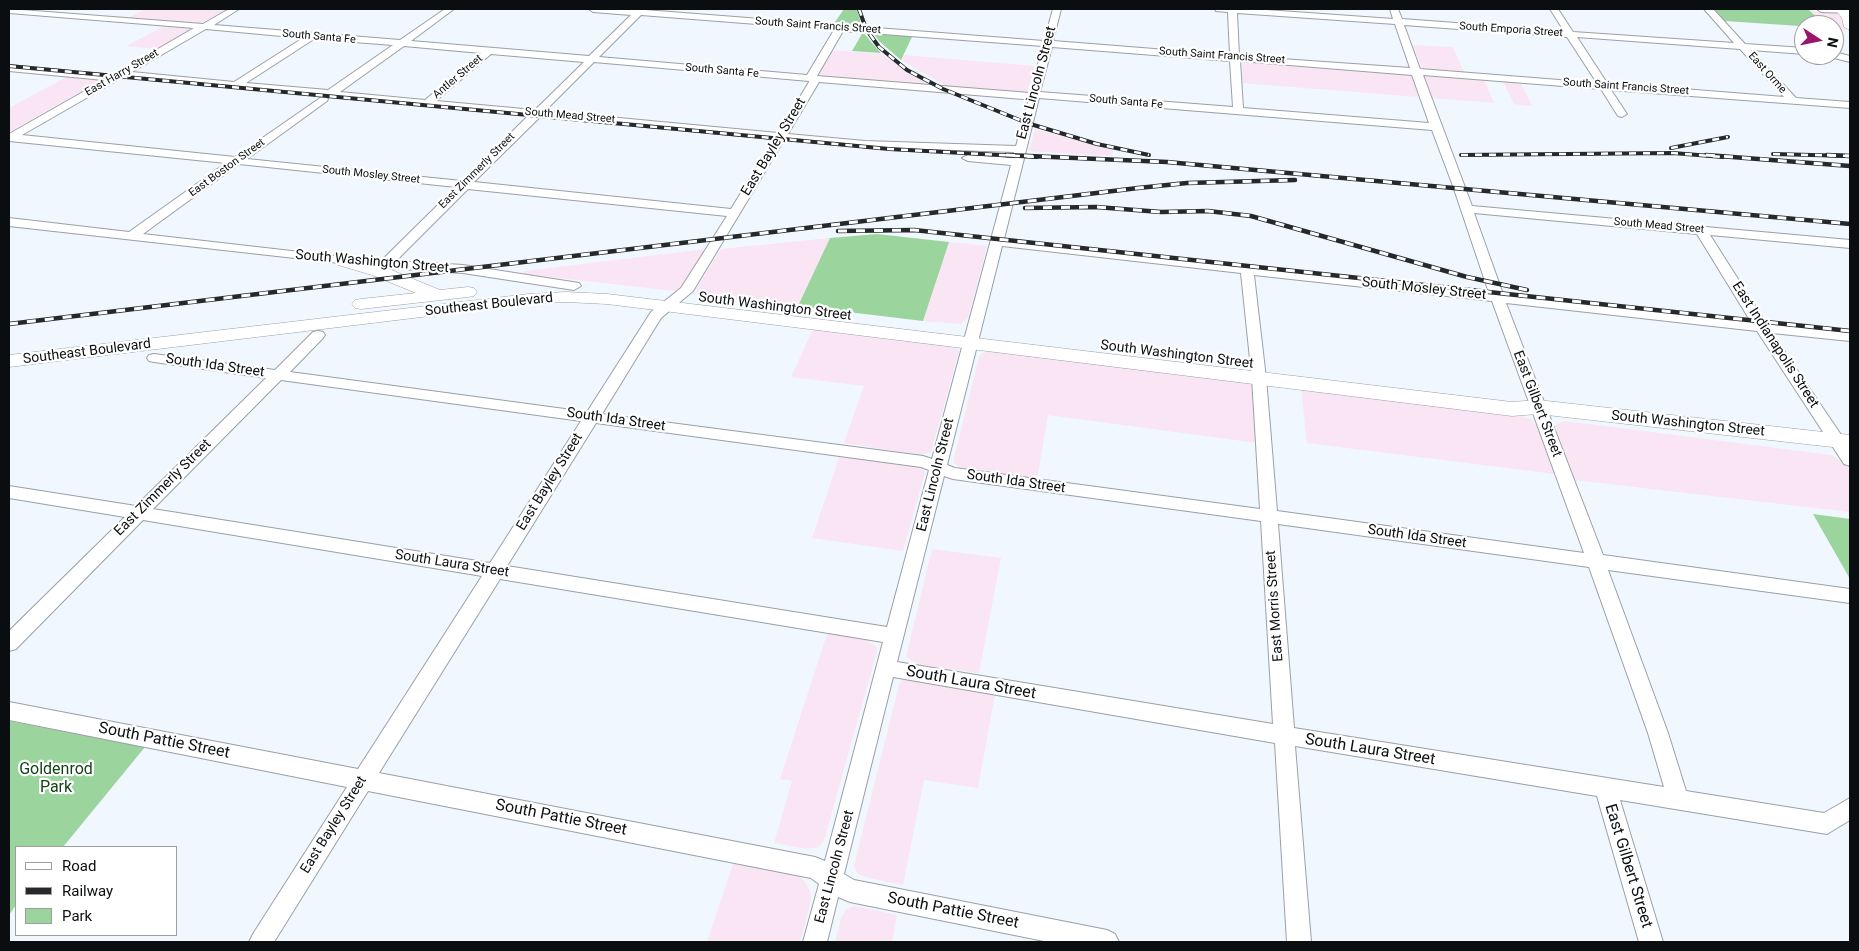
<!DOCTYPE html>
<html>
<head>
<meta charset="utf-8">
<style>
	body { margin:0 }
	#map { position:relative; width:1859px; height:951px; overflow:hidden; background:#f0f7fe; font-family:Roboto,sans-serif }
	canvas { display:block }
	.frame { position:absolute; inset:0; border:10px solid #0b0e10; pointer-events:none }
	.legend { position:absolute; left:15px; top:846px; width:162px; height:90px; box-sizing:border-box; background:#fff; border:1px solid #9d9f9f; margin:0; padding:6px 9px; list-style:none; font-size:15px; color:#0b0e10 }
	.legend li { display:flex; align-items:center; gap:10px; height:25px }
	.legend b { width:25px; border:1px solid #9d9f9f }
	.north { position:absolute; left:1794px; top:15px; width:50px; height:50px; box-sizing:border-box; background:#fff; border:1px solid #9d9f9f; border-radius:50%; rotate:101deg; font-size:14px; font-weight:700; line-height:20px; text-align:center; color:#0b0e10 }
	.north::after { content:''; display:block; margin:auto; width:18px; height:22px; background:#98156b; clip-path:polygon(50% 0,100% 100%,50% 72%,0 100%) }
</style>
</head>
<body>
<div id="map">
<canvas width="1859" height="951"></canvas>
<div class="frame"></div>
<ul class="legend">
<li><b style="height:6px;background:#fff"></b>Road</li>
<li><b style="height:6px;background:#25292b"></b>Railway</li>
<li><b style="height:14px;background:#9cd49d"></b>Park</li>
</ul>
<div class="north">N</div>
</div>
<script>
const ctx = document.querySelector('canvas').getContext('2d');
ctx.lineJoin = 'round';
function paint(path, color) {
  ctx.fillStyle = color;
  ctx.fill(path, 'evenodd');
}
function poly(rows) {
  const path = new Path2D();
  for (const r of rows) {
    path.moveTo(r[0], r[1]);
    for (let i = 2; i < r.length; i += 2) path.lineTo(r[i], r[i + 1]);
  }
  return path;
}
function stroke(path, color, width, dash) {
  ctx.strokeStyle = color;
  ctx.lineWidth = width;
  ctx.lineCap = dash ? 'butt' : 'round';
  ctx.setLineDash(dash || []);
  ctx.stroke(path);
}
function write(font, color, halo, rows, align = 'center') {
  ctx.font = font + ' Roboto,sans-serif';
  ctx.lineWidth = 4.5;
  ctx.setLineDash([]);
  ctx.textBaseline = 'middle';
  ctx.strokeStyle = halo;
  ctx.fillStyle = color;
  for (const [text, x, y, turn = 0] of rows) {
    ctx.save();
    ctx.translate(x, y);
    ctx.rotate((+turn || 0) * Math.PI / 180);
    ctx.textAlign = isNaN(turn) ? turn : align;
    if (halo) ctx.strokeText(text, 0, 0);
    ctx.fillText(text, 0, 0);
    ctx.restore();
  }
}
paint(poly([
	[145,9,227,9,200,24,128,18],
	[1809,10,1841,13,1847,31,1834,30,1834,25,1825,25],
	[164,26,189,28,191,30,157,49,126,46],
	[1413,45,1453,47,1464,72,1422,68],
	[831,50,882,54,930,85,819,76,817,74],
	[903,55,1035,66,1027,92,1025,93,948,87,901,60],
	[1242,60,1411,74,1418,97,1242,83],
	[1424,75,1483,78,1494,103,1432,98],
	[68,76,104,79,9,132,9,108],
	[1502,79,1519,80,1532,106,1514,104],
	[1035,129,1113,150,1112,156,1029,151],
	[830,238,798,306,703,295,695,291,721,249],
	[949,242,987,246,968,318,960,324,923,321],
	[706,249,683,287,675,291,523,274,525,271],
	[813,329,947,344,959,351,931,452,920,455,844,443,864,386,791,377],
	[989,351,1242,380,1252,384,1256,391,1258,443,1048,415,1037,479,959,467,954,463,954,458,979,357,983,353],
	[1301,387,1521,416,1531,419,1539,429,1555,474,1307,443],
	[1566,421,1831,455,1843,462,1850,471,1850,512,1574,480,1555,426,1558,423],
	[840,455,912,464,922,468,925,472,903,551,812,538],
	[932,549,1001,558,979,673,921,665,906,657],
	[828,631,859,636,876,646,877,651,824,841,818,847,807,849,774,843,792,781,780,779],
	[909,679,995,694,978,788,924,780,903,885,865,877,857,873,854,866,899,685,902,680],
	[734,861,797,873,805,882,810,891,811,901,800,942,707,942],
	[855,906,897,915,892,942,835,942,841,918,847,909]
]), '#fae5f5');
paint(poly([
	[844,9,857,9,862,27,833,25],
	[1714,9,1809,10,1825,25,1804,25,1804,28,1800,26,1725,21],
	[872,31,913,35,901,60,879,41],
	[863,32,872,43,881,53,852,51],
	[877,234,949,242,923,321,798,306,830,238],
	[1813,514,1850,519,1850,579],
	[9,721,145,747,63,847,16,847,16,905,9,915]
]), '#9cd49d');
const minor = poly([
	[9,9,203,24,229,9,239,9,214,25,400,40,445,9,454,9,411,41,589,56,631,15,593,12,589,9,646,9,645,10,1044,41,1053,9,1061,9,1053,41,1230,55,1228,12,1216,11,1215,9,1252,9,1393,19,1390,9,1398,9,1402,19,1564,31,1550,9,1558,9,1573,32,1734,43,1704,9,1713,9,1745,44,1804,48,1804,54,1751,50,1796,98,1850,102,1850,108,1611,90,1627,114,1622,117,1618,116,1601,89,1423,75,1472,206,1850,240,1850,248,1710,235,1766,323,1850,333,1850,341,1772,333,1850,448,1850,466,1844,464,1757,331,1506,303,1603,555,1850,589,1850,603,1608,570,1668,733,1686,791,1824,813,1850,798,1850,820,1827,834,1620,800,1663,942,1639,942,1597,796,1295,746,1311,942,1287,942,1275,743,893,677,844,874,854,880,1107,930,1115,934,1119,942,1049,942,850,902,838,897,827,942,803,942,819,884,811,878,368,791,274,942,249,942,253,934,347,787,9,720,9,702,358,769,482,576,143,520,16,649,9,651,9,631,125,517,9,498,9,486,136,506,266,378,154,362,149,361,147,358,149,355,154,354,275,370,313,332,318,331,323,332,325,335,323,338,290,372,587,412,651,312,681,288,727,216,468,189,396,261,463,265,579,283,581,286,574,290,463,273,388,268,381,272,376,271,375,267,9,226,9,218,129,232,226,163,9,141,9,134,104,80,9,71,9,65,113,75,194,28,9,13,9,9],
	[1237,13,1395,24,1410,68,1239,56,1237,13],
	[641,15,834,30,807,75,599,57,641,15],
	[1404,25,1567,37,1597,83,1420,69,1404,25],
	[206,29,303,38,234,82,132,72,206,29],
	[843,31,1043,46,1030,93,817,76,843,31],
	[1577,37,1740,49,1784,97,1607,83,1577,37],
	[314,39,393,45,328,90,246,83,314,39],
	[404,46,481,53,425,100,340,92,404,46],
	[1052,47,1230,61,1233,107,1040,92,1052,47],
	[491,54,584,62,535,110,436,101,491,54],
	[1240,61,1412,75,1429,123,1243,108,1240,61],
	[594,62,809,81,809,82,778,133,545,111,594,62],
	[123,77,236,88,323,96,235,157,22,135,123,77],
	[819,82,1023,99,1029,99,1016,146,865,141,788,134,819,82],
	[324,96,330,97,529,115,462,181,247,159,327,101,328,99,324,96],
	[1039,98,1432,130,1453,186,1489,293,1004,239,1039,98],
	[540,117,774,139,731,209,474,182,540,117],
	[784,140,865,147,1014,152,1013,158,968,155,962,158,968,161,1011,165,932,459,923,456,602,414,661,318,693,291,784,140],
	[239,164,456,187,382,260,344,257,143,234,239,164],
	[1474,213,1697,234,1751,322,1503,294,1474,213],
	[1002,246,1241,273,1252,378,1260,509,955,468,947,465,1002,246],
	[1254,275,1492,301,1584,553,1277,511,1266,378,1254,275],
	[281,380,581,421,490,563,153,509,281,380],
	[596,423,921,467,929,470,887,627,507,566,596,423],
	[944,476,953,479,1261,521,1273,724,897,662,944,476],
	[1278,524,1589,567,1648,733,1664,787,1294,728,1278,524],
	[500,579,883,642,825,861,815,857,379,773,500,579],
	[1817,9,1850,9,1850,13,1821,12,1817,9],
	[1834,52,1850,56,1850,62,1830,57,1828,55,1834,55,1834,52]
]);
const major = poly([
	[1836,9,1848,9,1850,13,1850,30,1844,27,1842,18,1836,9],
	[344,256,384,267,440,290,468,287,474,288,477,292,474,296,468,297,361,309,355,308,352,304,355,300,361,299,416,293,372,275,338,265,336,261,338,257,344,256],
	[566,292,607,294,1512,402,1538,400,1850,435,1850,449,1538,414,1512,416,607,304,566,302,529,304,9,367,9,355,529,294,566,292]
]);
const highway = poly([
	[1837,9,1849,9,1850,21,1845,20,1838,13,1837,9]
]);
stroke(minor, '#99a0a6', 2);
stroke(major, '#99a0a6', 1);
stroke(highway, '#99a0a6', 1);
paint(minor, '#fff');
paint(major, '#fff');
paint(highway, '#fff');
const railFar1 = poly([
	[859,9,866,29,879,47,907,70,943,89,1027,123,1097,144,1149,155],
	[9,66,889,149,1037,157],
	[1671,148,1728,137],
	[1773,154,1850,156],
	[1461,155,1673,153,1723,157]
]);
const rail = poly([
	[1006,155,1167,162,1850,224],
	[1706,155,1850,166],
	[1827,155,1850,156],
	[1025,208,1096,207,1161,212,1208,211,1251,216,1467,277,1527,290],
	[838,231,914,230,1850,331],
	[9,324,1138,188,1187,183,1295,180]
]);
stroke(railFar1, '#25292b', 4);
stroke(rail, '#25292b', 4.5);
stroke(railFar1, '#fff', 2.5, [7]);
stroke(rail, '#fff', 3, [9]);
write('11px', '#0b0e10', '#fff', [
	["South Saint Francis Street",818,26,4],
	["South Emporia Street",1511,30,4],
	["South Santa Fe",319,37,5],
	["South Saint Francis Street",1222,56,4],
	["South Santa Fe",722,71,5],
	["East Harry Street",122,73,-30],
	["East Orme",1767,73,48],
	["Antler Street",458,77,-40],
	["South Saint Francis Street",1626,87,4],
	["South Santa Fe",1126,102,5],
	["South Mead Street",570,116,5],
	["East Boston Street",227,168,-36],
	["East Zimmerly Street",477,171,-45],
	["South Mosley Street",371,175,6],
	["South Mead Street",1659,226,5]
]);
write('14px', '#0b0e10', '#fff', [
	["East Lincoln Street",1037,83,-75],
	["East Bayley Street",774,147,-59],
	["South Washington Street",372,262,5],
	["South Mosley Street",1424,289,6],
	["Southeast Boulevard",489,305,-6],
	["South Washington Street",775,307,7],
	["East Indianapolis Street",1775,345,57],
	["Southeast Boulevard",87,352,-7],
	["South Washington Street",1177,355,7],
	["South Ida Street",215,366,8],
	["East Gilbert Street",1537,404,69],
	["South Ida Street",616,420,8],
	["South Washington Street",1688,424,6],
	["East Lincoln Street",936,475,-76],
	["East Bayley Street",550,482,-58],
	["South Ida Street",1016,482,8],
	["East Zimmerly Street",163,488,-45],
	["South Ida Street",1417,537,8],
	["South Laura Street",452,564,9],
	["East Morris Street",1275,606,-94],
	["East Bayley Street",334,825,-58],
	["East Lincoln Street",835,867,-75]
]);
write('16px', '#0b0e10', '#fff', [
	["South Laura Street",971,683,10],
	["South Pattie Street",164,741,11],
	["South Laura Street",1370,750,9],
	["South Pattie Street",561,818,11],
	["East Gilbert Street",1628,866,73],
	["South Pattie Street",953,911,11]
]);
write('16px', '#114316', '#fff', [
	["Goldenrod",56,770],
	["Park",56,788]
]);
</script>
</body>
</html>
